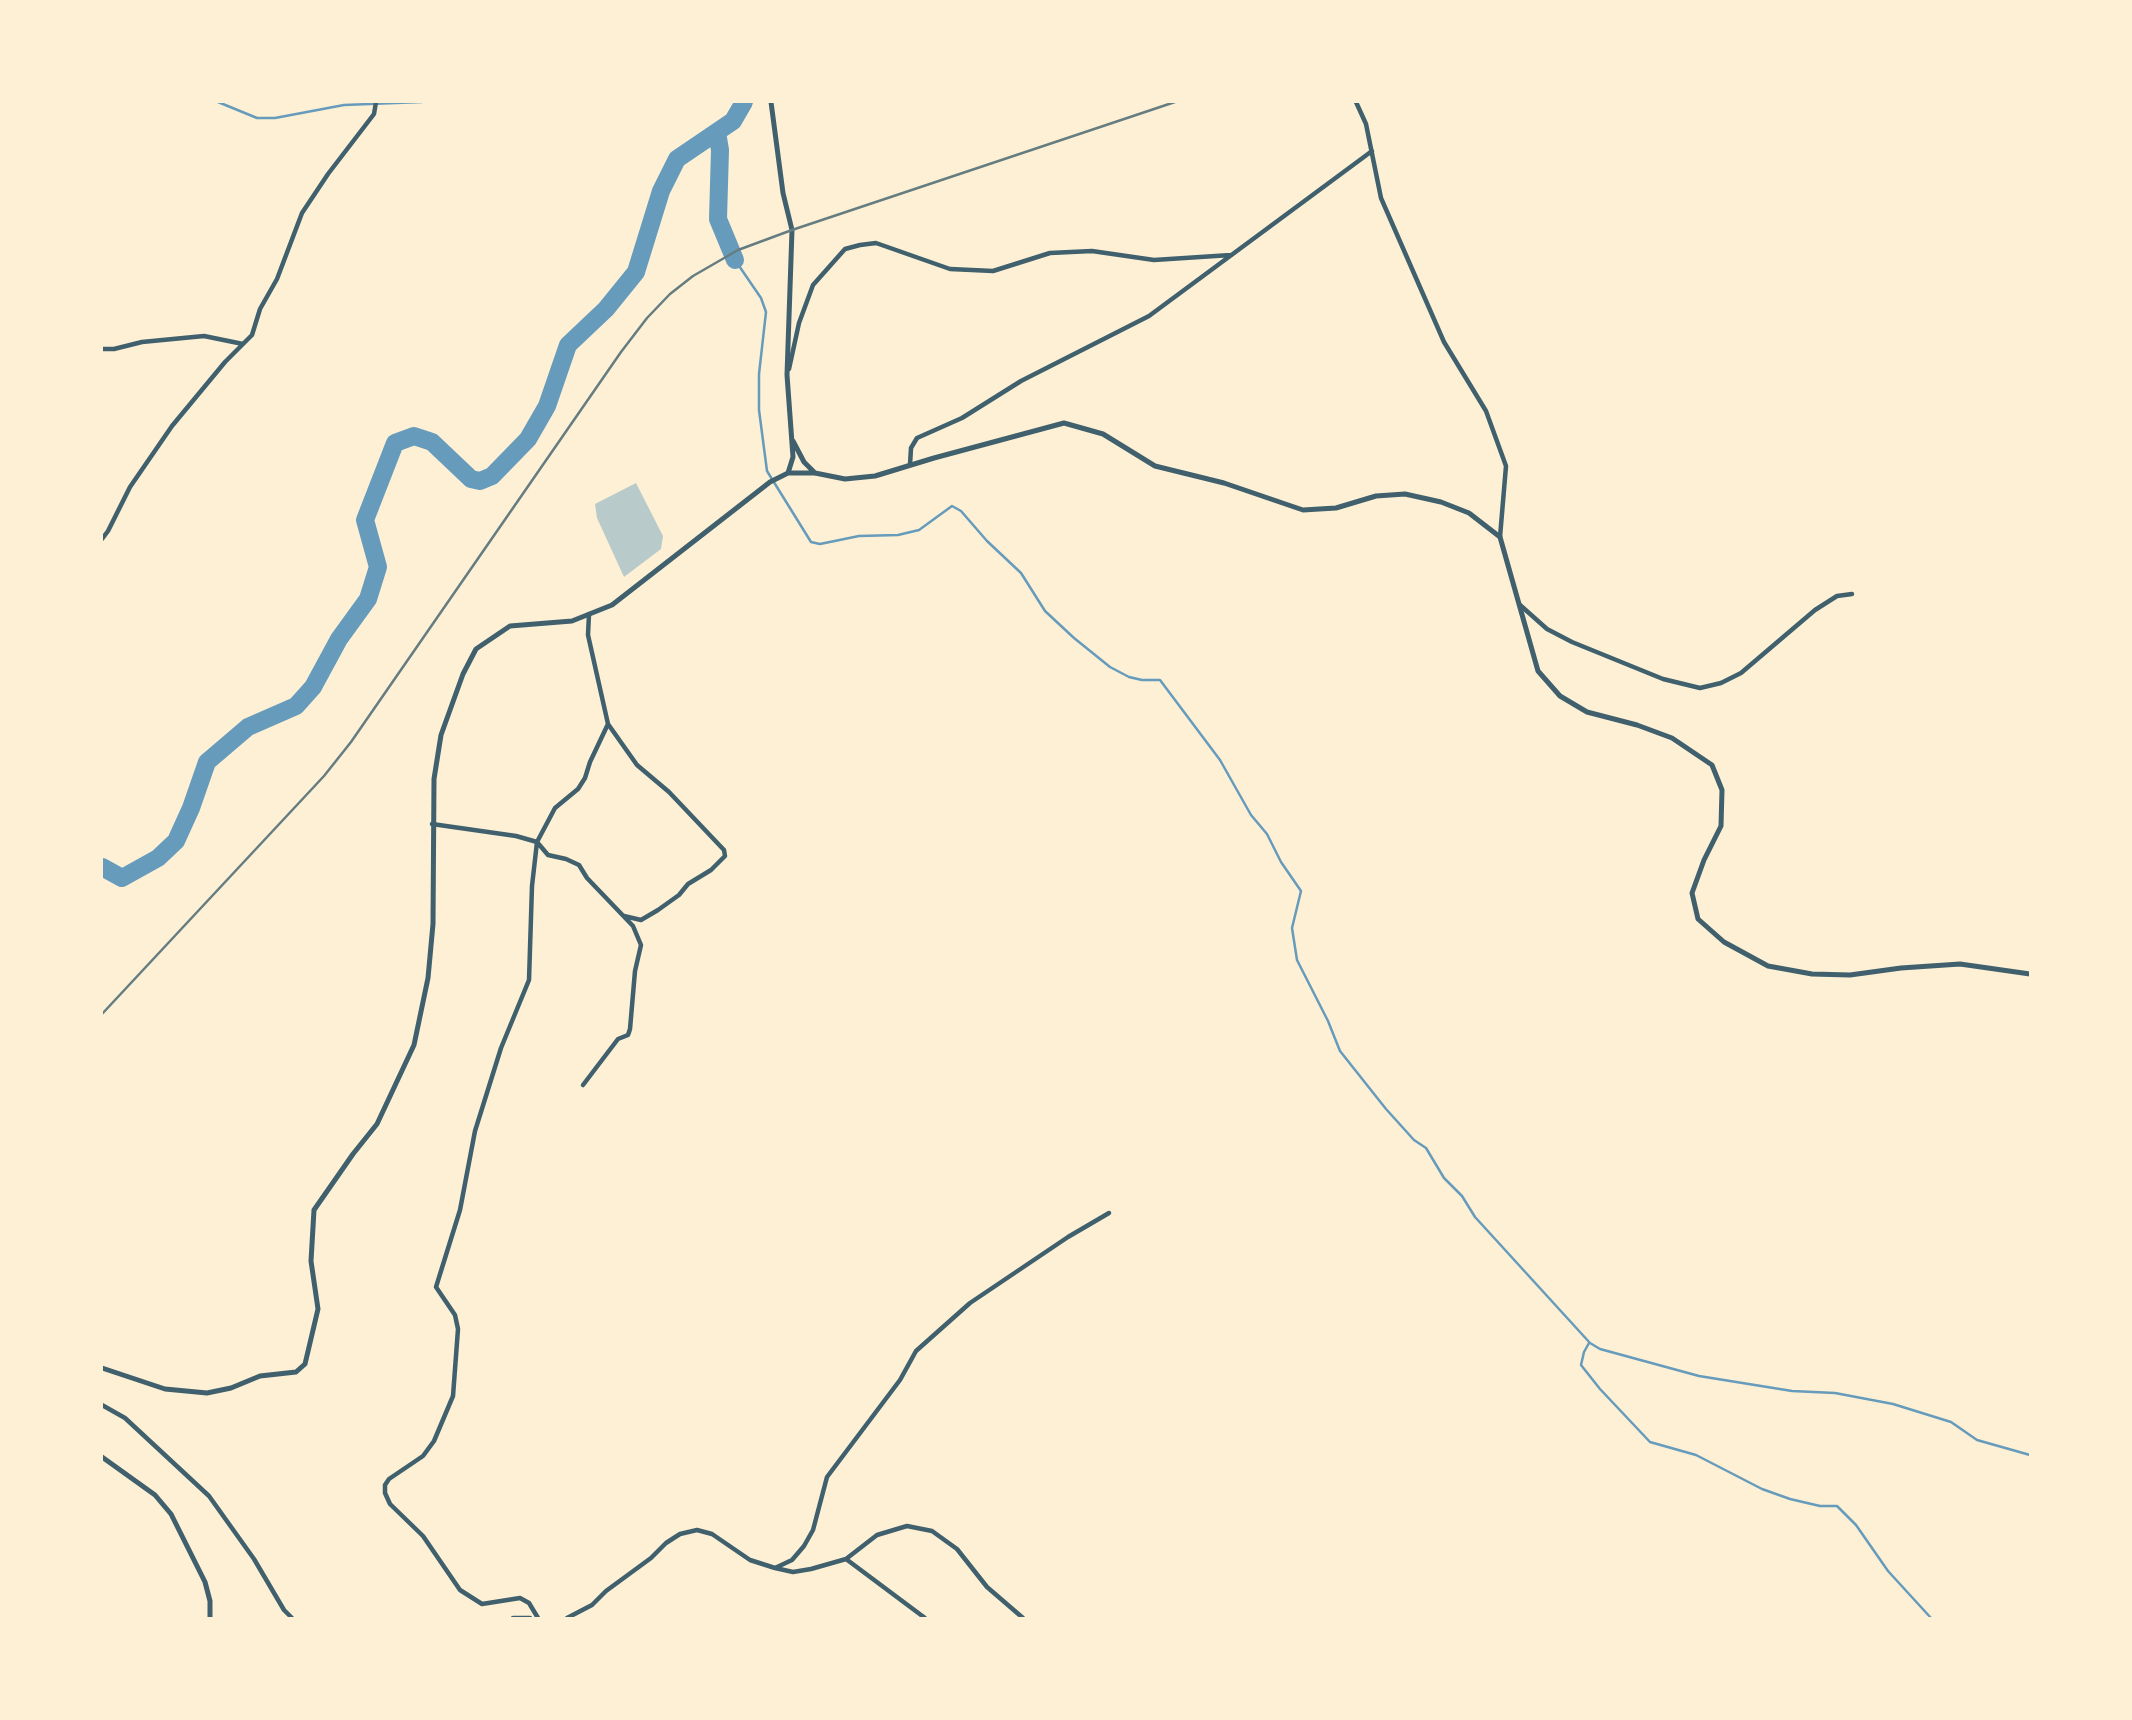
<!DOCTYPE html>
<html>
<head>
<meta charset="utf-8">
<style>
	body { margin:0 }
	#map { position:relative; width:2132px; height:1720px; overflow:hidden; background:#fdf0d5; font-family:Karla,sans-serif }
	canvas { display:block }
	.frame { position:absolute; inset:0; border:103px solid #fdf0d5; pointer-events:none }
</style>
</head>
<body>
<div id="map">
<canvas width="2132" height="1720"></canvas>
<div class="frame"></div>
</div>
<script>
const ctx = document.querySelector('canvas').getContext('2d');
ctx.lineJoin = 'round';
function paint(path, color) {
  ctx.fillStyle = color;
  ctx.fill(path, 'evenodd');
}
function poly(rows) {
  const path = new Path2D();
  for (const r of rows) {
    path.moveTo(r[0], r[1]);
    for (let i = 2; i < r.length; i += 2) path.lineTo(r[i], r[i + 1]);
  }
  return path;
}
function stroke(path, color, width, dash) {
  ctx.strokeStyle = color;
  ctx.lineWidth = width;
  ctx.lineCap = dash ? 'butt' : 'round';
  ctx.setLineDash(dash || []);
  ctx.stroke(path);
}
paint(poly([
	[636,483,663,536,661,549,624,577,597,518,595,504]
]), '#b9caca');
stroke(poly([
	[218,102,257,118,275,118,344,105,422,102],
	[735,260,761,298,766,312,759,374,759,410,767,471,811,542,820,544,859,536,898,535,919,530,952,506,961,511,987,541,1021,573,1045,611,1074,638,1110,667,1129,677,1142,680,1160,680,1220,760,1251,815,1267,834,1281,862,1301,891,1292,928,1297,960,1328,1021,1340,1051,1386,1109,1414,1140,1426,1148,1444,1178,1462,1196,1475,1217,1590,1343,1600,1349,1699,1376,1792,1391,1835,1393,1893,1404,1951,1422,1977,1440,2030,1455],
	[1589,1343,1584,1352,1581,1365,1600,1389,1650,1442,1696,1455,1762,1489,1790,1499,1820,1506,1837,1506,1856,1525,1888,1571,1931,1618]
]), '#669bbc', 2.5);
stroke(poly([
	[717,132,720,150,718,219,735,260],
	[102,867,122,878,158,858,176,841,191,808,207,762,248,727,296,706,313,687,339,639,368,599,378,567,365,520,395,443,414,436,432,442,471,479,480,481,492,476,528,439,547,406,568,345,606,309,636,272,661,191,677,159,733,121,744,102]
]), '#669bbc', 18);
stroke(poly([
	[1356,102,1366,124,1381,198,1444,342,1486,411,1506,466,1500,537],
	[102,349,114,349,142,342,204,336,243,344],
	[789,369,799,323,813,285,845,249,860,245,876,243,950,269,993,271,1050,253,1092,251,1154,260,1231,255],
	[910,465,911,448,917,438,962,418,1021,381,1149,316,1372,151],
	[102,539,108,531,130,487,172,426,225,362,252,335,260,309,277,279,302,213,328,174,374,114,376,102],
	[1520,605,1547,629,1572,642,1663,679,1700,688,1721,683,1741,673,1815,610,1837,596,1852,594],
	[608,724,637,765,669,792,724,850,725,856,711,870,688,884,679,895,658,910,641,920,624,916],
	[432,824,516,836,537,842,548,855,566,859,579,865,587,878,633,926,641,945,635,971,630,1029,628,1035,618,1039,583,1085],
	[102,1405,125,1418,209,1496,254,1559,284,1610,292,1618],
	[846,1559,877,1535,907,1526,932,1531,957,1549,987,1587,1023,1618],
	[775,1568,792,1560,804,1546,813,1530,827,1477,900,1380,916,1351,970,1303,1068,1237,1109,1213],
	[513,1618,530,1618],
	[538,1618,529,1603,520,1598,482,1604,460,1590,423,1536,390,1504,385,1493,385,1485,389,1479,423,1456,434,1441,453,1396,458,1329,455,1315,436,1287,460,1210,475,1131,501,1048,529,980,532,886,537,842,555,808,578,789,585,778,590,762,608,724,588,635,589,614],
	[567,1618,592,1605,606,1591,651,1558,666,1543,680,1534,697,1530,712,1534,750,1560,775,1568,793,1572,811,1569,846,1559,925,1618]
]), '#3f606c', 4.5);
stroke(poly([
	[771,102,783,193,792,230,787,375,793,457,788,473],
	[793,441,804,462,815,473],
	[102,1368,165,1389,207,1393,231,1388,260,1376,296,1372,305,1364,318,1309,311,1261,314,1210,353,1154,377,1124,414,1045,428,978,433,924,434,779,441,735,463,674,476,649,510,626,572,621,612,605,770,482,788,473,815,473,845,479,875,476,934,458,1064,423,1103,434,1155,466,1224,483,1303,510,1336,508,1376,496,1405,494,1441,502,1469,513,1500,537,1538,671,1560,696,1587,712,1637,725,1672,738,1712,765,1722,790,1721,826,1704,860,1692,893,1698,919,1724,942,1768,966,1812,974,1850,975,1901,968,1960,964,2030,974],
	[102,1457,155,1495,171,1514,205,1582,210,1601,210,1618]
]), '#3f606c', 5);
stroke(poly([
	[102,1014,324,776,351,742,621,352,647,318,670,294,693,276,738,250,792,230,1175,102]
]), '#657d81', 2.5);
</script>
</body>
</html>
